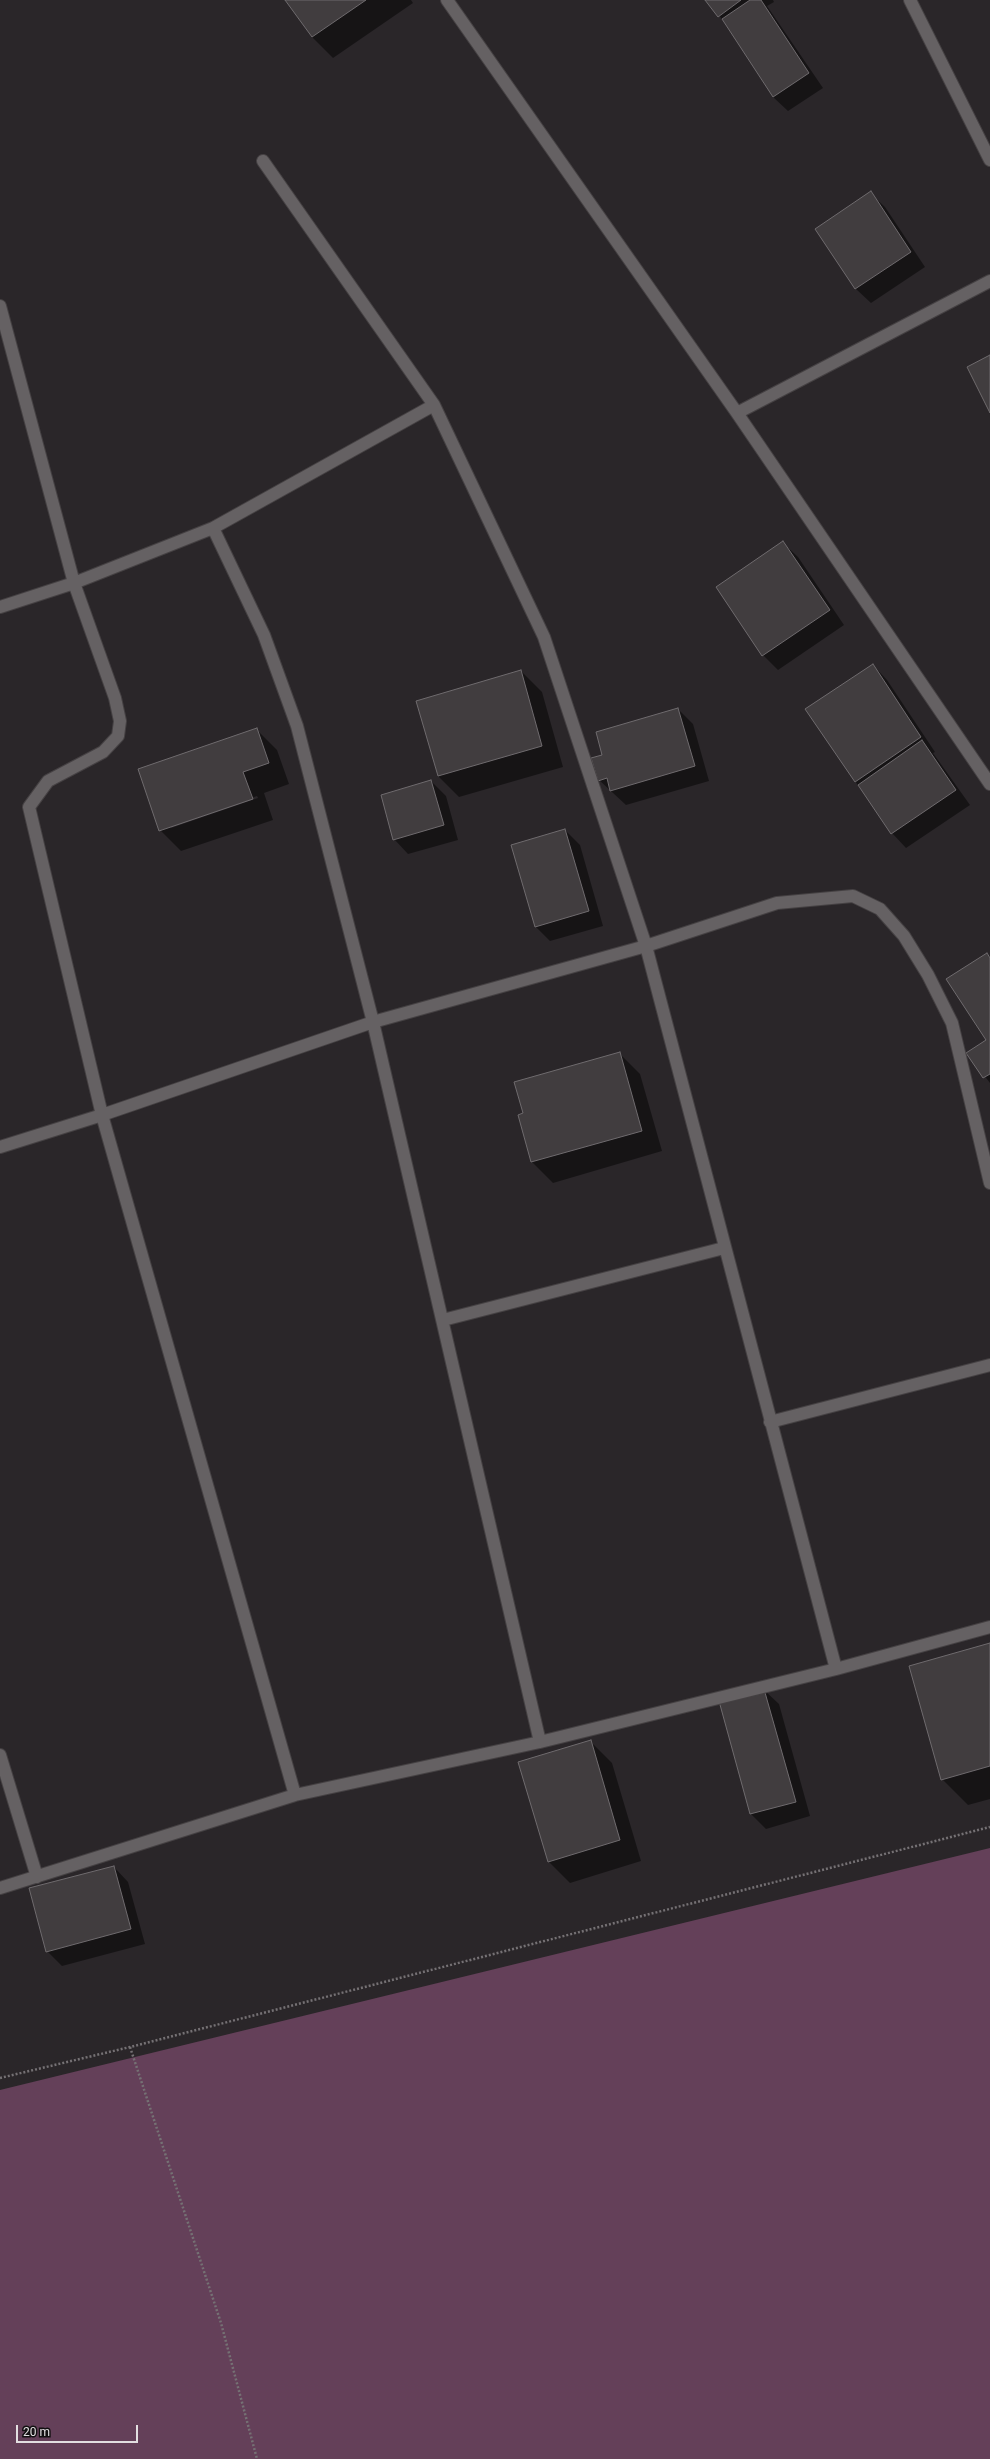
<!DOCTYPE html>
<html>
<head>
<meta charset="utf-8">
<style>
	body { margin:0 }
	#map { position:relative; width:990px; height:2459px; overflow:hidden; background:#2a2629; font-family:Roboto,sans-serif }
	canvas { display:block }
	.scale { position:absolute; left:16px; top:2425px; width:122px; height:18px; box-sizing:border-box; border:2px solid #e2dfe1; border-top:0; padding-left:5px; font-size:12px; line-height:14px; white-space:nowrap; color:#e2dfe1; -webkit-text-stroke:3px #121011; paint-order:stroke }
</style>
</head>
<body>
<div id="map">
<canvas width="990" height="2459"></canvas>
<div class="scale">20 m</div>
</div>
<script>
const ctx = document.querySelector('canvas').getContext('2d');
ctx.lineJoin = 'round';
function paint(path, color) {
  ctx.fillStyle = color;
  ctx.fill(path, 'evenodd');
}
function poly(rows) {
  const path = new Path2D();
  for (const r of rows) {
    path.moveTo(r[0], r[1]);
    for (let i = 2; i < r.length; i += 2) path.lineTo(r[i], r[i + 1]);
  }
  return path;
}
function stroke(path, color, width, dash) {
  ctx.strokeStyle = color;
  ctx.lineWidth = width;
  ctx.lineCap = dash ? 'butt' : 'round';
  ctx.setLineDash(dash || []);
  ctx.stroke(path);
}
paint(poly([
	[990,1848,990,2459,0,2459,0,2090]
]), '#644059');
paint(poly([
	[287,0,411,0,413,3,333,58,312,37],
	[707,0,773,0,774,2,767,6,823,88,788,111,773,97,725,23],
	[870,193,885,207,925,267,871,303,856,289,816,229],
	[783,543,798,557,844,625,778,670,763,655],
	[873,665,887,680,935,752,933,753,970,805,906,848,892,833,855,781],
	[521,671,542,692,563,767,459,797,438,776,417,701],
	[678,709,693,724,709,781,626,805,599,780],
	[256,729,277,750,289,784,264,793,273,820,181,851,160,830],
	[257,796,258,798,171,828,171,826],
	[431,781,446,796,458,840,408,854,394,839],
	[565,830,580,845,603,926,550,941,535,926],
	[986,954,990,957,990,1083,967,1053,987,1040],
	[619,1053,640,1074,662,1151,553,1183,532,1162,519,1115],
	[990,1644,990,1799,968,1805,942,1779],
	[764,1690,779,1704,810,1816,766,1829,751,1814,720,1702],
	[591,1742,612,1763,641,1861,570,1883,549,1862],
	[114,1867,128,1882,145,1944,62,1966,47,1951]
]), '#0007');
const building = poly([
	[285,0,366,0,312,37,285,0],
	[705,0,741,0,718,17,705,0],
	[750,0,761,0,809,73,773,97,722,19,750,0],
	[871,191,911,252,855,289,815,229,871,191],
	[990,355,990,413,967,367,990,355],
	[783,541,830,610,762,656,716,587,783,541],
	[873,664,921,737,855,782,805,709,873,664],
	[521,670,542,746,438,776,416,701,521,670],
	[678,708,695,766,610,791,607,778,598,781,591,758,602,755,596,732,678,708],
	[257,728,269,763,243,772,253,799,159,831,138,769,257,728],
	[922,740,956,790,891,834,858,785,922,740],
	[431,780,444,825,393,840,381,795,431,780],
	[565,829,589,911,535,927,511,845,565,829],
	[987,953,990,958,990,1074,983,1078,966,1053,986,1040,946,979,987,953],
	[620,1052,642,1131,531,1162,518,1115,523,1113,514,1082,620,1052],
	[990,1643,990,1766,941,1780,909,1666,990,1643],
	[764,1689,796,1802,750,1814,719,1701,764,1689],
	[591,1740,620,1840,548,1862,518,1762,591,1740],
	[114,1866,131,1929,46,1952,29,1888,114,1866]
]);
paint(building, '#413d3f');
stroke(building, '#6f6b6e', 1);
const minor = poly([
	[447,0,737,413,990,784],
	[910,0,990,160],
	[263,161,434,405,544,637,646,946,836,1669],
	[0,306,74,583,115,698,120,721,118,736,103,752,48,781,29,807,102,1115,295,1795],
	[737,413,990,281],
	[213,528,264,635,297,726,373,1022,540,1742],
	[0,607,74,583,213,528,434,405],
	[0,1147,102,1115,373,1022,646,946,777,903,853,896,880,909,904,936,928,975,952,1023,990,1183],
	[443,1320,724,1248],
	[770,1422,990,1365],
	[0,1755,37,1877],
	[0,1888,295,1795,540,1742,836,1669,990,1627]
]);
stroke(minor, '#454143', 14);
stroke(poly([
	[130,2047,221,2323,257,2459],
	[0,2078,130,2047,990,1827]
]), '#757174', 2.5, [2, 2]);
stroke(minor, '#656163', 12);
</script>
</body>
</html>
